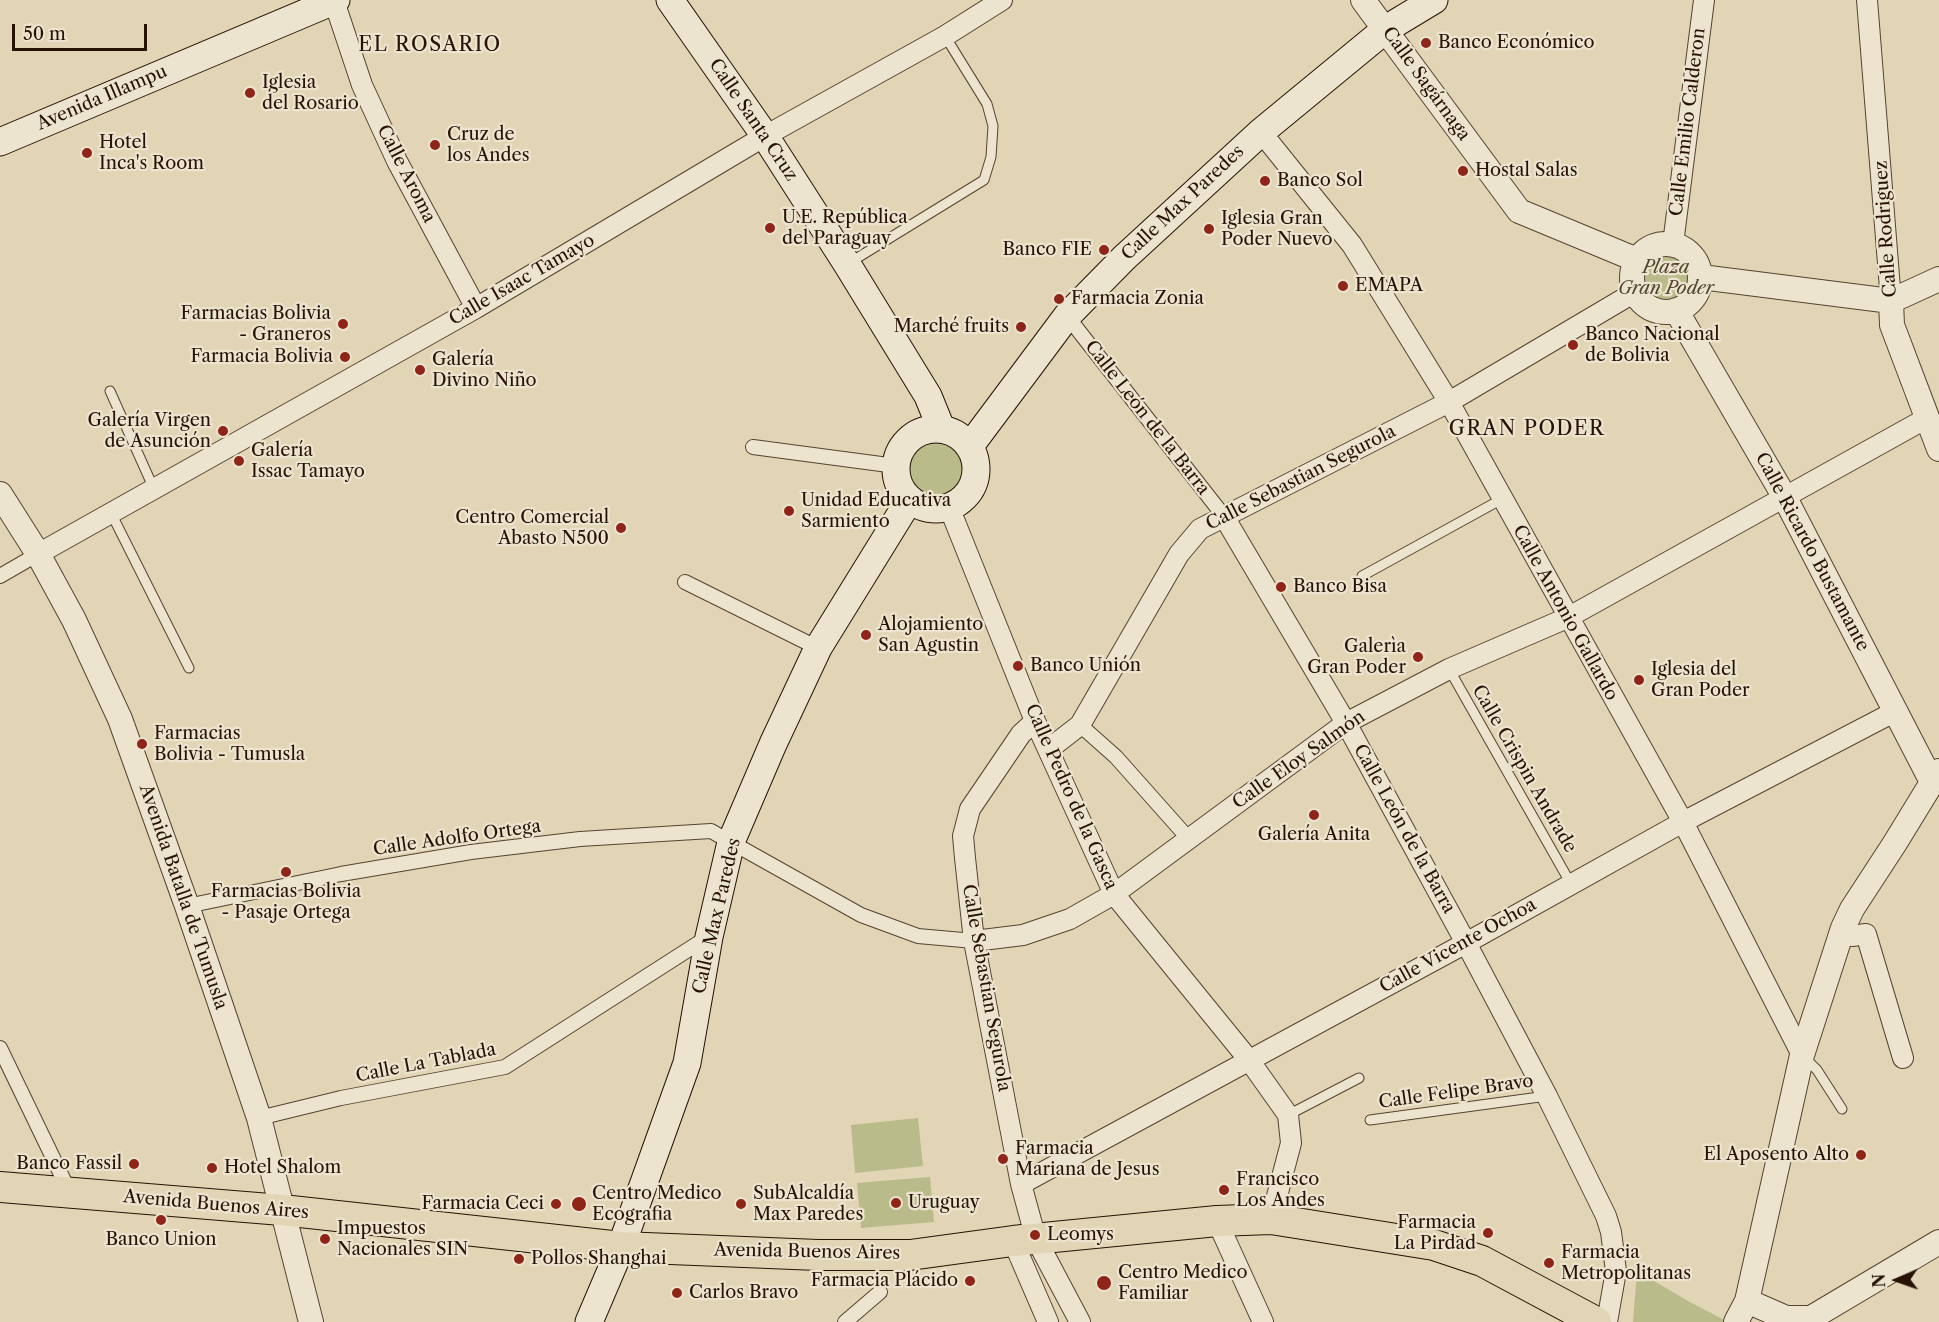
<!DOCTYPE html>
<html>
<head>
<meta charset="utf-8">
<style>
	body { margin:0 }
	#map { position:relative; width:1939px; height:1322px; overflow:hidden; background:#e2d5b5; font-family:"Libre Caslon Text",serif }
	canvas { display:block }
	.north { position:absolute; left:1867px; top:1250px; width:60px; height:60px; -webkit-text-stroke:4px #ece4cf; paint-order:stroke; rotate:268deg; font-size:16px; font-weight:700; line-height:24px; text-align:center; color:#271204 }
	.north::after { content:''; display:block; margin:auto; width:21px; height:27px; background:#271204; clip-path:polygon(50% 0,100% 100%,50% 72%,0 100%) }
	.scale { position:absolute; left:12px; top:24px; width:135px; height:27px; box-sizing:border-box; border:3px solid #271204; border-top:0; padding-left:8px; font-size:18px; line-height:21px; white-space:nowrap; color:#271204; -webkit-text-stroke:4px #ece4cf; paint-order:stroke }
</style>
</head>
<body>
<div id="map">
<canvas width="1939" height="1322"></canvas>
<div class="north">N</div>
<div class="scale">50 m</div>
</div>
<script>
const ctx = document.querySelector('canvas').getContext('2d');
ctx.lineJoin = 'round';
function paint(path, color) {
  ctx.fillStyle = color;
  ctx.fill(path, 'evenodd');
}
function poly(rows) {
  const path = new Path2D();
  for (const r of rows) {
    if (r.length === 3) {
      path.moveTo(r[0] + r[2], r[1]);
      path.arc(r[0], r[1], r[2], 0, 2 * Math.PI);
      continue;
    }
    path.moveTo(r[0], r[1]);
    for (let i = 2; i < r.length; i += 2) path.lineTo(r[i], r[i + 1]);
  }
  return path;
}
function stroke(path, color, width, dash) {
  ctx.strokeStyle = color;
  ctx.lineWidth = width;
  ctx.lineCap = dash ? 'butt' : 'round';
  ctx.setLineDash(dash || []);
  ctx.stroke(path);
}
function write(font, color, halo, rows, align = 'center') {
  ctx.font = font + ' "Libre Caslon Text",serif';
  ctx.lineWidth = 4.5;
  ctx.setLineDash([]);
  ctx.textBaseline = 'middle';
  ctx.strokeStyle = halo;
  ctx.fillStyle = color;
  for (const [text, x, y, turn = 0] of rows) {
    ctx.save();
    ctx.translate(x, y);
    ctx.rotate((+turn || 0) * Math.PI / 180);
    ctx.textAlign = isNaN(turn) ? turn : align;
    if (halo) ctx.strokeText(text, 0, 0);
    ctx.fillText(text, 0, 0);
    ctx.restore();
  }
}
paint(poly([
	[1666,278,24],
	[936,468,31],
	[918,1118,923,1166,855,1173,851,1125],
	[930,1177,934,1222,861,1228,857,1183],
	[1637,1271,1688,1301,1728,1322,1633,1322]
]), '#b9bc8a');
const service = poly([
	[849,263,984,180,991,157,993,126,987,104,945,36],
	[110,391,154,489],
	[111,513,189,668],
	[1362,576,1502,499],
	[1449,669,1571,884],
	[1805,1058,1817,1070,1842,1109],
	[1288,1115,1359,1078],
	[1370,1120,1547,1096]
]);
const pedestrian = poly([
	[1067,316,1223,515],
	[753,447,896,466],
	[0,576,38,554],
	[685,582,818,648],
	[1080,725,1116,757,1188,838],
	[187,906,341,874,471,852,580,839,711,831,861,915,918,936,974,941],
	[0,1048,69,1191],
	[259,1118,341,1098,505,1067,708,937],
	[845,1322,880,1292]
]);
const minor = poly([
	[1867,0,1891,301],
	[334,1,362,85,397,161,476,308],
	[1261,132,1352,245,1449,402,1683,822,1802,1055],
	[1673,244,1704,0],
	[949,507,1035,721,1114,894,1249,1060,1288,1115,1291,1143,1271,1219],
	[1223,515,1346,723,1466,943,1547,1096,1606,1216,1611,1232,1616,1271,1607,1322],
	[38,554,476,308,765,136,945,36,1002,0],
	[1035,721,1021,734,970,809,963,836,965,858,974,941,1021,1184,1036,1239,1080,1322],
	[1049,749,1080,725,1179,554,1200,529,1449,402,1635,292],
	[1843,928,1852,936,1866,934,1903,1058],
	[974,941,1023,935,1070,919,1114,894,1346,723,1449,669,1567,618,1927,418],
	[1021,1184,1466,943,1683,822,1896,711],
	[1217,1221,1263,1322],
	[1013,1241,1048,1322]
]);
const tertiary = poly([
	[1363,0,1519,211,1637,260],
	[1666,278,34],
	[1701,277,1891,301,1939,279],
	[1891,301,1892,325,1939,449],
	[1676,310,1784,496,1932,782],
	[0,494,38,554,74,620,120,719,187,906,259,1118,311,1322],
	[1747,1301,1786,1318,1811,1318,1939,1242],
	[1736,1322,1747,1301,1802,1055,1843,928,1852,909,1895,843,1939,771]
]);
const secondary = poly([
	[670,0,765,136,847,264,928,396,941,428],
	[0,142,336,0],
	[936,469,40],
	[970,446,1067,316,1124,258,1261,132,1386,29,1434,0],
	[589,1322,621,1247,687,1063,709,937,731,842,773,744,818,648,910,499]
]);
const primary = poly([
	[0,1187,282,1210,621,1247,818,1255,910,1255,1013,1241,1217,1221,1271,1219,1434,1245,1482,1261,1596,1322]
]);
stroke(service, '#564330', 11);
stroke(pedestrian, '#564330', 16);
stroke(minor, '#564330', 22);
stroke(tertiary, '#564330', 26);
stroke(secondary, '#271204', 29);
stroke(primary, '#271204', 32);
stroke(service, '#ece4cf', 9);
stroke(pedestrian, '#ece4cf', 14);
stroke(minor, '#ece4cf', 20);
stroke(tertiary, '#ece4cf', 24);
stroke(secondary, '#ece4cf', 27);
stroke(primary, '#e2d5b5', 30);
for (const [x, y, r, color] of [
	[1426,43,6,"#8f2418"],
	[250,93,6,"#8f2418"],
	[435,145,6,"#8f2418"],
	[87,153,6,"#8f2418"],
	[1463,171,6,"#8f2418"],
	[1265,181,6,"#8f2418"],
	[770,228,6,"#8f2418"],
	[1209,229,6,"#8f2418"],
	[1104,250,6,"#8f2418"],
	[1343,286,6,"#8f2418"],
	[1059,299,6,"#8f2418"],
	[343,324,6,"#8f2418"],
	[1021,327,6,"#8f2418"],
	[1573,345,6,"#8f2418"],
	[345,357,6,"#8f2418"],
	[420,370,6,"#8f2418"],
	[223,431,6,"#8f2418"],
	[239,461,6,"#8f2418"],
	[789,511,6,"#8f2418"],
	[621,528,6,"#8f2418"],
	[1281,587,6,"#8f2418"],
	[866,635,6,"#8f2418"],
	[1418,657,6,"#8f2418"],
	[1018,666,6,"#8f2418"],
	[1639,680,6,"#8f2418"],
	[142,744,6,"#8f2418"],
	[1314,815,6,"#8f2418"],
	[286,872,6,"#8f2418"],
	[1861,1155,6,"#8f2418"],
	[1003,1159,6,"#8f2418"],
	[134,1164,6,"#8f2418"],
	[212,1168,6,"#8f2418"],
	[1224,1190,6,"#8f2418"],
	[896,1203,6,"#8f2418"],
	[556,1204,6,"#8f2418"],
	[579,1204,8,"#8f2418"],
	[741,1204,6,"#8f2418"],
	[161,1220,6,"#8f2418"],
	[1488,1233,6,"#8f2418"],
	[1035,1235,6,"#8f2418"],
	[325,1239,6,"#8f2418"],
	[519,1259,6,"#8f2418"],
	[1549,1263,6,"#8f2418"],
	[970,1281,6,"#8f2418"],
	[1104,1283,8,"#8f2418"],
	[677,1293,6,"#8f2418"]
]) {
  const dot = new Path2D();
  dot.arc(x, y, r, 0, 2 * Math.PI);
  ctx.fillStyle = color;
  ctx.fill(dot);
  stroke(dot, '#ece4cf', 2);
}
write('18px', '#271204', '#ece4cf', [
	["Banco Económico",1438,43],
	["Iglesia",262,83],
	["del Rosario",262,104],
	["Cruz de",447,135],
	["los Andes",447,156],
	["Hotel",99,143],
	["Inca's Room",99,164],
	["Hostal Salas",1475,171],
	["Banco Sol",1277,181],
	["U.E. República",782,218],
	["del Paraguay",782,239],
	["Iglesia Gran",1221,219],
	["Poder Nuevo",1221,240],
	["Banco FIE",1092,250,"right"],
	["EMAPA",1355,286],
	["Farmacia Zonia",1071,299],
	["Farmacias Bolivia",331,314,"right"],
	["- Graneros",331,335,"right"],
	["Marché fruits",1009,327,"right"],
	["Banco Nacional",1585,335],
	["de Bolivia",1585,356],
	["Farmacia Bolivia",333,357,"right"],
	["Galería",432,360],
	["Divino Niño",432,381],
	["Galería Virgen",211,421,"right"],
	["de Asunción",211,442,"right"],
	["Galería",251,451],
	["Issac Tamayo",251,472],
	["Unidad Educativa",801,501],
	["Sarmiento",801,522],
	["Centro Comercial",609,518,"right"],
	["Abasto N500",609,539,"right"],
	["Banco Bisa",1293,587],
	["Alojamiento",878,625],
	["San Agustin",878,646],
	["Galerìa",1406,647,"right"],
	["Gran Poder",1406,668,"right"],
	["Banco Unión",1030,666],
	["Iglesia del",1651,670],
	["Gran Poder",1651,691],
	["Farmacias",154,734],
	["Bolivia - Tumusla",154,755],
	["Galería Anita",1314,835,"center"],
	["Farmacias Bolivia",286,892,"center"],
	["- Pasaje Ortega",286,913,"center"],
	["Farmacia",1015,1149],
	["Mariana de Jesus",1015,1170],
	["El Aposento Alto",1849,1155,"right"],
	["Banco Fassil",122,1164,"right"],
	["Hotel Shalom",224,1168],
	["Francisco",1236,1180],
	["Los Andes",1236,1201],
	["Centro Medico",592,1194],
	["Ecografia",592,1215],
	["SubAlcaldía",753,1194],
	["Max Paredes",753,1215],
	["Uruguay",908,1203],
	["Farmacia Ceci",544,1204,"right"],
	["Farmacia",1476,1223,"right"],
	["La Pirdad",1476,1244,"right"],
	["Impuestos",337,1229],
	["Nacionales SIN",337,1250],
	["Leomys",1047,1235],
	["Banco Union",161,1240,"center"],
	["Farmacia",1561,1253],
	["Metropolitanas",1561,1274],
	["Pollos Shanghai",531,1259],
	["Centro Medico",1118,1273],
	["Familiar",1118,1294],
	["Farmacia Plácido",958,1281,"right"],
	["Carlos Bravo",689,1293]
], 'left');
write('18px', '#271204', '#ece4cf', [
	["Calle Sagárnaga",1426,84,54],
	["Avenida Illampu",102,98,-23],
	["Calle Santa Cruz",753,120,56],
	["Calle Emilio Calderon",1688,122,-83],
	["Calle Aroma",406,174,63],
	["Calle Max Paredes",1183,203,-43],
	["Calle Rodriguez",1886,229,-94],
	["Calle Isaac Tamayo",522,280,-30],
	["Calle León de la Barra",1147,418,52],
	["Calle Sebastian Segurola",1301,478,-27],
	["Calle Ricardo Bustamante",1812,552,62],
	["Calle Antonio Gallardo",1565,613,61],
	["Calle Eloy Salmón",1299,760,-35],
	["Calle Crispin Andrade",1524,769,60],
	["Calle Pedro de la Gasca",1071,797,66],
	["Calle León de la Barra",1404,829,61],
	["Calle Adolfo Ortega",457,838,-8],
	["Avenida Batalla de Tumusla",183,897,71],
	["Calle Max Paredes",717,916,-77],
	["Calle Vicente Ochoa",1458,946,-29],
	["Calle Sebastian Segurola",986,988,80],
	["Calle La Tablada",426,1063,-11],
	["Calle Felipe Bravo",1456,1092,-8],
	["Avenida Buenos Aires",216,1205,5],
	["Avenida Buenos Aires",807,1252,1]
]);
write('italic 18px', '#53452c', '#ece4cf', [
	["Plaza",1666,268],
	["Gran Poder",1666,289]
]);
ctx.letterSpacing = '1.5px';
write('20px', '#271204', '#ece4cf', [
	["EL ROSARIO",430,45],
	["GRAN PODER",1527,429]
]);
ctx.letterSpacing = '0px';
</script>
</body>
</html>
